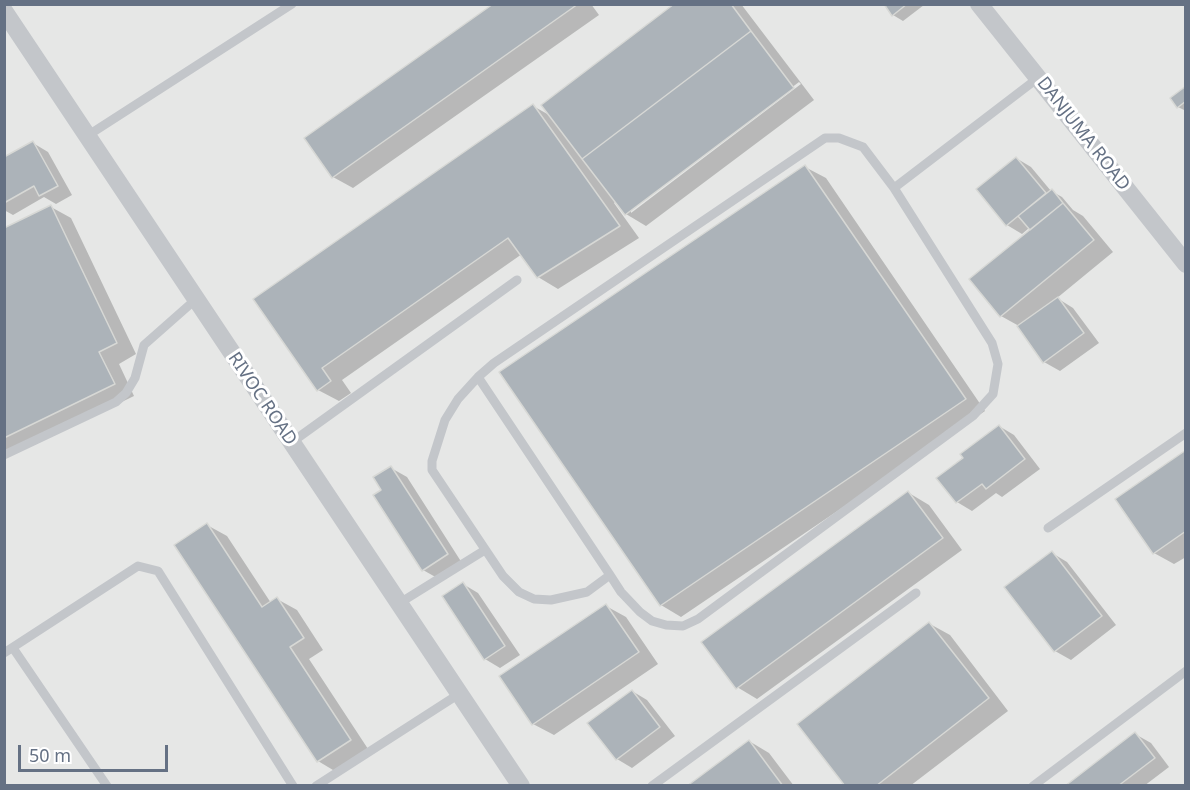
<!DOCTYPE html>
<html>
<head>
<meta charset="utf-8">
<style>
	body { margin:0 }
	#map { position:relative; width:1190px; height:790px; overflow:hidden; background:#f6f6f3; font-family:"Noto Sans",sans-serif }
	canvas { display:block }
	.frame { position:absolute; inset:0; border:6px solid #657184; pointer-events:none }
	.scale { position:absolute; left:18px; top:745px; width:150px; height:27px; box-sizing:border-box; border:3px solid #657184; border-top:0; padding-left:8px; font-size:18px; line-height:21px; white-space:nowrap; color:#657184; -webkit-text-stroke:4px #fff; paint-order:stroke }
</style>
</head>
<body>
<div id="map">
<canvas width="1190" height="790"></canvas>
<div class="frame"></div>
<div class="scale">50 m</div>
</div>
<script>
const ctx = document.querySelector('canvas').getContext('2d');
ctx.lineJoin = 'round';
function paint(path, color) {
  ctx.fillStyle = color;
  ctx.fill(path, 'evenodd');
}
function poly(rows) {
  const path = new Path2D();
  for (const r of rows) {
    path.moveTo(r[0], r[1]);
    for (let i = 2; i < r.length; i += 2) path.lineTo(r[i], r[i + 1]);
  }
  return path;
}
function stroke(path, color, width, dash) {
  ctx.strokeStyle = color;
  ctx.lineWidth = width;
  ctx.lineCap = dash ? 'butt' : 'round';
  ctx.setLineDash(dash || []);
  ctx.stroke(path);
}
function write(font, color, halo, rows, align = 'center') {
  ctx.font = font + ' "Noto Sans",sans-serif';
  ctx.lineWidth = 6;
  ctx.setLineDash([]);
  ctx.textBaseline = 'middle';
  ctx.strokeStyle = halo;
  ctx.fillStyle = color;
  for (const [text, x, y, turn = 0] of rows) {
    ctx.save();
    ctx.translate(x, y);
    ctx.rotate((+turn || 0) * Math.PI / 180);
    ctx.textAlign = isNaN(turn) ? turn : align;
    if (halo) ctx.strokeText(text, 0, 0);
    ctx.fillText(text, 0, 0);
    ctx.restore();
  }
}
paint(poly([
	[5,5,1185,5,1185,785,5,785]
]), '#e6e7e6');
paint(poly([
	[496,4,591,4,599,15,353,188,333,177],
	[677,4,741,4,814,100,646,226,626,214,616,201,614,203,639,238,558,289,538,277,522,254,342,380,351,393,339,401,318,390,255,300,533,106,551,116],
	[799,82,801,84,631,213,631,209],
	[885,4,924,4,924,5,903,21,893,15],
	[1186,88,1186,111,1178,107],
	[33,143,48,152,72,195,56,204,44,197,13,215,4,210,4,159],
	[1016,158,1031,167,1051,191,1062,197,1073,210,1083,216,1113,252,1057,298,1073,308,1099,343,1060,371,1044,362,1019,326,1001,316,1032,230,1029,228,1022,234,1007,225],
	[805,167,826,178,985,411,681,617,661,605],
	[51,207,71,218,136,354,119,364,134,396,4,459,4,229],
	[999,426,1014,435,1040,469,1002,497,996,493,972,511,957,502,939,478],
	[1186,452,1186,557,1174,564,1154,553],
	[391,468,407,477,462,563,439,579,423,570,383,490],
	[909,493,929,505,962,550,757,699,737,687],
	[207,525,227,536,271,603,277,599,297,610,323,650,309,659,370,752,338,773,318,761],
	[1052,553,1067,562,1116,625,1071,660,1055,651],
	[463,584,478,593,520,655,500,668,485,659],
	[606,606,626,617,658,664,554,735,533,724],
	[930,624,950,635,1008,711,910,786,847,786],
	[632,691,647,700,675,736,632,768,617,759],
	[1135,734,1151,743,1169,767,1144,786,1067,786],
	[749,741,769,753,794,786,689,786]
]), '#0003');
const building = poly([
	[493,4,578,4,332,178,304,138,493,4],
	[674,4,731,4,751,31,582,159,541,105,674,4],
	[884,4,907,4,892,16,884,4],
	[751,31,794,88,625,215,582,159,751,31],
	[1186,86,1186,101,1177,108,1170,98,1186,86],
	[533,104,620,226,537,278,508,238,322,368,331,381,317,391,253,299,533,104],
	[33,141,58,186,39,196,34,186,4,203,4,157,33,141],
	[1016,157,1046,193,1006,226,976,189,1016,157],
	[805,165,966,399,660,606,499,372,805,165],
	[1052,189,1063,203,1030,230,1018,216,1052,189],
	[1063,203,1094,240,1000,317,969,279,1063,203],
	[51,205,117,343,99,352,115,384,4,438,4,228,51,205],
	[1058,297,1084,333,1043,363,1017,326,1058,297],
	[999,425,1025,459,986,489,982,484,956,503,936,478,963,458,960,454,999,425],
	[1186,450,1186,531,1153,554,1115,499,1186,450],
	[391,466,448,554,422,571,373,495,381,490,373,477,391,466],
	[908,491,943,538,736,689,701,642,908,491],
	[207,523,262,607,277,597,304,638,290,647,351,740,317,762,174,545,207,523],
	[1052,551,1102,616,1054,652,1004,587,1052,551],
	[463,582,505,646,484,660,442,596,463,582],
	[606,604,639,652,532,725,499,676,606,604],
	[929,622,989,698,876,786,845,786,797,724,929,622],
	[632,690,660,727,616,760,587,723,632,690],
	[1135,732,1155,758,1118,786,1065,786,1135,732],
	[749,740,783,786,687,786,749,740]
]);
paint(building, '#acb3b9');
stroke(building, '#d7d8d5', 1.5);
stroke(poly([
	[87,136,292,4],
	[894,188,1038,78],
	[478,377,610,575,621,592,640,612,652,621,666,625,683,626,698,619,973,416,993,394,998,364,992,343,894,188,863,147,839,138,825,138,494,363,478,377,458,399,445,420,432,461,432,470,503,576,519,592,534,599,551,600,587,592,610,575],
	[292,442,517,280],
	[4,455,116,402,126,393,135,378,144,345,195,300],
	[1048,528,1186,433],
	[398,604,485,550],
	[13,648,107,786],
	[4,653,138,566,158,571,293,786],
	[316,786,459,694],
	[652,786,916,593],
	[1033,786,1186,671]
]), '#c3c6ca', 9);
stroke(poly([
	[979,4,1186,264],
	[4,11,521,786]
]), '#c3c6ca', 18);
write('18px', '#657184', '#fff', [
	["DANJUMA ROAD",1083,134,52],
	["RIVOC ROAD",262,399,56]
]);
</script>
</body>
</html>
